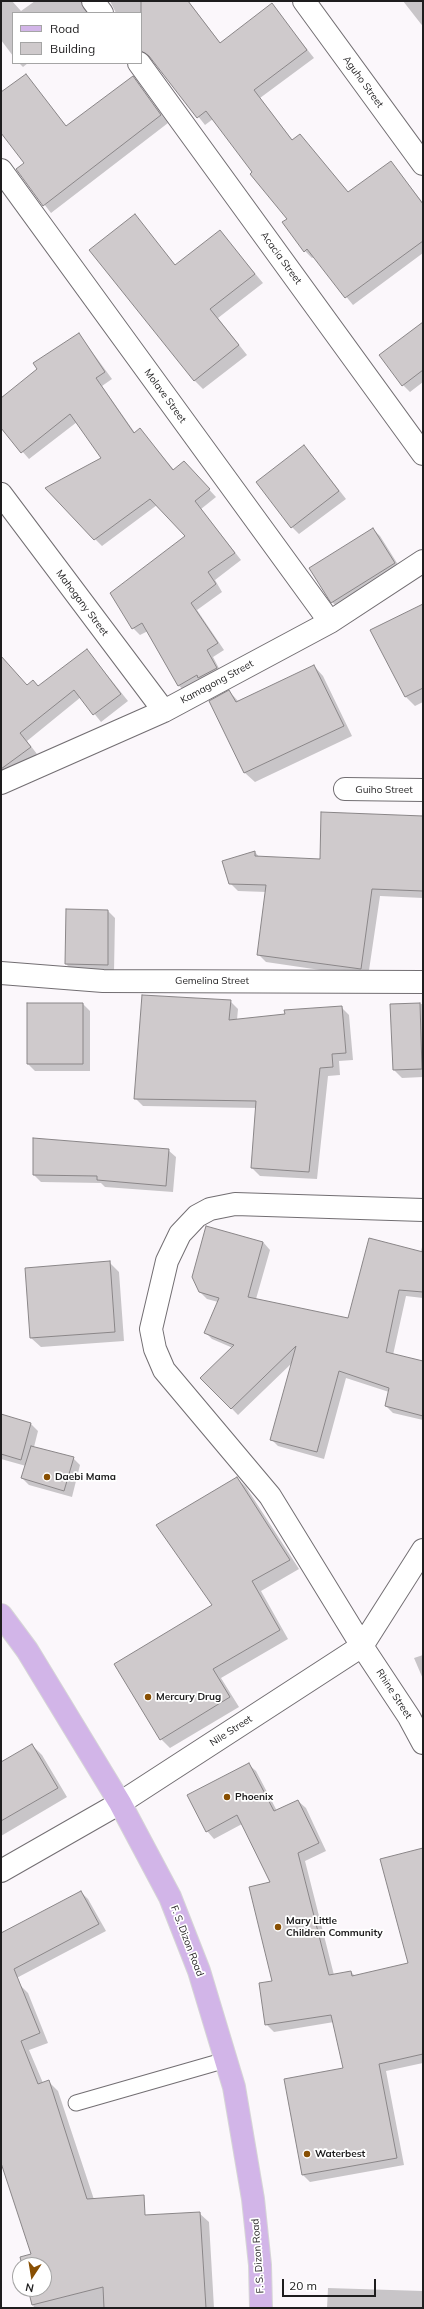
<!DOCTYPE html>
<html>
<head>
<meta charset="utf-8">
<style>
	body { margin:0 }
	#map { position:relative; width:424px; height:2309px; overflow:hidden; background:#fbf7fb; font-family:Mulish,sans-serif }
	canvas { display:block }
	.frame { position:absolute; inset:0; border:2px solid #1e1d1e; pointer-events:none }
	.legend { position:absolute; left:12px; top:12px; width:130px; height:52px; box-sizing:border-box; background:#fff; border:1px solid #a5a5a5; margin:0; padding:5px 7px; list-style:none; font-size:12px; color:#1e1d1e }
	.legend li { display:flex; align-items:center; gap:8px; height:20px }
	.legend b { width:20px; border:1px solid #a5a5a5 }
	.north { position:absolute; left:12px; top:2257px; width:40px; height:40px; box-sizing:border-box; background:#fff; border:1px solid #a5a5a5; border-radius:50%; rotate:192deg; font-size:11px; font-weight:700; line-height:16px; text-align:center; color:#1e1d1e }
	.north::after { content:''; display:block; margin:auto; width:14px; height:18px; background:#884f03; clip-path:polygon(50% 0,100% 100%,50% 72%,0 100%) }
	.scale { position:absolute; left:282px; top:2279px; width:94px; height:18px; box-sizing:border-box; border:2px solid #1e1d1e; border-top:0; padding-left:5px; font-size:12px; line-height:14px; white-space:nowrap; color:#1e1d1e; -webkit-text-stroke:3px #fff; paint-order:stroke }
</style>
</head>
<body>
<div id="map">
<canvas width="424" height="2309"></canvas>
<div class="frame"></div>
<ul class="legend">
<li><b style="height:5px;background:#d2b5e8"></b>Road</li>
<li><b style="height:11px;background:#cfcacc"></b>Building</li>
</ul>
<div class="north">N</div>
<div class="scale">20 m</div>
</div>
<script>
const ctx = document.querySelector('canvas').getContext('2d');
ctx.lineJoin = 'round';
function paint(path, color) {
  ctx.fillStyle = color;
  ctx.fill(path, 'evenodd');
}
function poly(rows) {
  const path = new Path2D();
  for (const r of rows) {
    path.moveTo(r[0], r[1]);
    for (let i = 2; i < r.length; i += 2) path.lineTo(r[i], r[i + 1]);
  }
  return path;
}
function stroke(path, color, width, dash) {
  ctx.strokeStyle = color;
  ctx.lineWidth = width;
  ctx.lineCap = dash ? 'butt' : 'round';
  ctx.setLineDash(dash || []);
  ctx.stroke(path);
}
function write(font, color, halo, rows, align = 'center') {
  ctx.font = font + ' Mulish,sans-serif';
  ctx.lineWidth = 3.5;
  ctx.setLineDash([]);
  ctx.textBaseline = 'middle';
  ctx.strokeStyle = halo;
  ctx.fillStyle = color;
  for (const [text, x, y, turn = 0] of rows) {
    ctx.save();
    ctx.translate(x, y);
    ctx.rotate((+turn || 0) * Math.PI / 180);
    ctx.textAlign = isNaN(turn) ? turn : align;
    if (halo) ctx.strokeText(text, 0, 0);
    ctx.fillText(text, 0, 0);
    ctx.restore();
  }
}
paint(poly([
	[1,1,12,1,21,11,35,1,91,1,89,13,13,13,13,56,1,40],
	[110,1,191,1,189,2,221,44,272,5,314,58,260,98,293,141,300,135,349,193,391,162,423,203,423,253,353,305,314,257,312,258,305,251,288,219,213,119,205,125,153,59,144,58,141,55,141,13,116,13],
	[403,1,423,1,423,26,421,24],
	[19,63,28,63,23,67],
	[25,75,67,127,133,77,168,123,51,213,17,169,25,163,1,132,1,93],
	[134,216,176,266,220,232,263,283,218,318,247,355,203,389,194,380],
	[423,323,423,382,410,392,403,385],
	[79,334,112,379,102,386,135,433,140,429,174,470,191,470,216,497,201,509,241,560,215,580,222,592,197,610,224,650,213,657,223,676,186,692,178,685,148,631,140,635,133,628,187,536,157,505,102,546,95,539,103,458,77,422,29,459,1,427,1,399],
	[311,454,346,499,299,534,292,527],
	[373,529,380,536,402,571,339,609,332,602],
	[423,605,423,702,415,706,406,697,372,631],
	[87,650,128,701,101,722,81,697,27,741,37,754,5,777,1,773,1,656,27,686,38,687],
	[314,666,323,676,352,736,255,782,245,773,211,701,229,691,238,701],
	[423,817,423,898,380,896,368,977,266,962,258,954,266,892,238,891,230,883,255,852,260,858,321,860],
	[108,911,115,918,114,972,73,971,66,964],
	[230,1001,238,1009,237,1020,341,1007,349,1015,353,1060,339,1061,340,1075,328,1076,317,1179,260,1176,252,1168,257,1108,143,1106,135,1098],
	[28,1004,83,1004,90,1011,90,1071,35,1071,28,1064],
	[423,1004,423,1077,402,1078,394,1070,391,1005],
	[168,1150,176,1157,173,1192,105,1187,101,1183,41,1182,34,1175],
	[263,1242,270,1250,256,1299,349,1319,421,1252,423,1242,423,1298,406,1296,393,1355,423,1362,423,1420,393,1413,386,1406,389,1392,346,1378,324,1459,278,1446,271,1439,292,1363,238,1415,202,1378,233,1348,212,1339,205,1332,218,1302,207,1299,200,1292],
	[109,1262,119,1272,124,1341,41,1347,31,1338],
	[1,1415,31,1424,38,1431,34,1447,73,1458,80,1465,72,1497,29,1485,22,1478,26,1466,1,1459],
	[237,1478,246,1487,299,1569,261,1591,288,1639,221,1678,239,1707,170,1748,161,1739,214,1606],
	[423,1655,423,1679,414,1658],
	[32,1745,42,1755,67,1797,1,1836,1,1763],
	[248,1764,256,1771,277,1811,298,1801,306,1808,326,1851,305,1861,334,1975,351,1972,355,1976,409,1964,423,1849,423,2063,386,2071,404,2165,310,2182,303,2175,344,2069,334,2022,274,2032,266,2024,274,1981,271,1883,242,1824,214,1839,207,1831],
	[81,1892,88,1899,106,1931,7,1983,1,1976,1,1934],
	[19,1984,28,1993,48,2043,29,2050,43,2083,48,2081,58,2091,130,2308,34,2308,29,2289,44,2289,44,2265,23,2265,32,2255,1,2160,1,1991],
	[199,2213,209,2222,214,2308,162,2308],
	[328,2288,423,2291,423,2308,327,2308]
]), '#0003');
const building = poly([
	[141,1,188,1,220,43,272,3,307,50,254,90,292,140,300,134,348,192,391,161,423,204,423,241,345,298,307,249,304,252,282,222,287,219,250,174,252,172,206,111,197,118,149,56,141,51,141,1],
	[26,74,66,126,133,76,161,115,43,206,16,169,24,163,1,133,1,92,26,74],
	[135,214,175,265,220,230,255,274,210,309,239,345,194,381,89,250,135,214],
	[423,322,423,370,402,386,379,355,423,322],
	[79,333,105,372,96,378,134,433,140,428,173,470,184,461,210,489,195,501,235,553,208,572,216,584,191,603,218,643,207,650,217,668,198,678,197,675,178,686,142,623,132,629,110,593,185,536,150,499,94,540,45,488,101,458,70,414,21,453,1,428,1,398,37,369,33,363,79,333],
	[304,445,339,491,291,528,256,482,304,445],
	[373,528,395,563,331,603,309,568,373,528],
	[423,604,423,688,405,697,370,630,423,604],
	[87,649,121,694,93,715,74,690,20,733,31,747,1,769,1,656,27,685,33,680,38,686,87,649],
	[314,665,344,726,244,773,209,701,229,690,236,702,314,665],
	[321,812,423,816,423,891,372,889,361,969,257,955,266,885,229,884,222,861,255,851,255,856,320,859,321,812],
	[66,909,108,910,108,965,65,964,66,909],
	[142,995,231,1000,229,1020,285,1014,284,1010,342,1006,346,1053,332,1054,333,1067,320,1068,309,1172,251,1168,256,1101,134,1099,142,995],
	[27,1003,83,1003,83,1064,27,1064,27,1003],
	[420,1003,422,1069,393,1070,390,1004,420,1003],
	[33,1138,169,1149,166,1186,97,1180,97,1176,33,1175,33,1138],
	[206,1226,263,1242,248,1297,348,1318,369,1238,423,1252,423,1292,399,1290,386,1352,423,1361,423,1416,385,1406,389,1388,339,1371,317,1452,270,1440,296,1346,231,1409,200,1378,234,1345,204,1333,219,1298,199,1292,192,1277,206,1226],
	[110,1261,115,1332,30,1338,25,1268,110,1261],
	[1,1414,31,1423,21,1460,1,1454,1,1414],
	[31,1446,74,1457,64,1491,21,1478,31,1446],
	[237,1477,290,1560,252,1581,280,1630,213,1669,230,1697,160,1740,114,1664,212,1605,156,1525,237,1477],
	[32,1744,58,1788,1,1821,1,1762,32,1744],
	[249,1763,274,1811,298,1800,319,1843,298,1853,329,1975,351,1971,352,1976,408,1963,380,1859,423,1848,423,2054,379,2064,397,2158,302,2175,284,2079,343,2068,331,2015,265,2025,259,1983,272,1981,249,1887,270,1882,237,1815,206,1832,187,1795,249,1763],
	[81,1891,99,1924,14,1969,40,2033,21,2041,38,2084,49,2080,87,2199,144,2195,145,2215,200,2212,206,2308,104,2308,103,2287,32,2305,28,2289,44,2289,44,2265,22,2265,20,2257,31,2254,1,2163,1,1933,81,1891]
]);
paint(building, '#cfcacc');
stroke(building, '#8a8688', 1);
const service = poly([
	[76,2103,226,2060]
]);
const minor = poly([
	[93,1,102,13],
	[304,1,423,164],
	[139,63,423,454],
	[1,170,330,622],
	[1,494,164,711],
	[1,783,164,711,330,622,423,561],
	[345,789,423,790],
	[1,973,103,981,423,982],
	[423,1210,235,1204,210,1209,197,1216,180,1234,167,1261,151,1329,155,1349,164,1370,270,1496,362,1646,409,1717,423,1743],
	[1,1871,120,1803,362,1646,423,1550]
]);
const primary = poly([
	[1,1615,27,1650,120,1803,170,1897,199,1971,234,2087,253,2199,260,2265,261,2308]
]);
stroke(service, '#726e72', 17);
stroke(minor, '#726e72', 24);
stroke(primary, '#d6d6d6', 24);
stroke(service, '#fff', 15);
stroke(minor, '#fff', 22);
stroke(primary, '#d2b5e8', 22);
for (const [x, y, r, color] of [
	[47,1477,4,"#884f03"],
	[148,1697,4,"#884f03"],
	[227,1797,4,"#884f03"],
	[278,1927,4,"#884f03"],
	[307,2154,4,"#884f03"]
]) {
  const dot = new Path2D();
  dot.arc(x, y, r, 0, 2 * Math.PI);
  ctx.fillStyle = color;
  ctx.fill(dot);
  stroke(dot, '#fff', 1.5);
}
write('10px', '#1e1d1e', '#fff', [
	["Aguho Street",363,82,54],
	["Acacia Street",281,258,54],
	["Molave Street",165,396,54],
	["Mahogany Street",82,603,53],
	["Kamagong Street",217,682,-28],
	["Guiho Street",384,790],
	["Gemelina Street",212,981],
	["Rhine Street",394,1694,57],
	["Nile Street",231,1731,-33],
	["F. S. Dizon Road",187,1941,69],
	["F. S. Dizon Road",258,2256,-94]
]);
write('bold 10px', '#1e1d1e', '#fff', [
	["Daebi Mama",55,1477],
	["Mercury Drug",156,1697],
	["Phoenix",235,1797],
	["Mary Little",286,1921],
	["Children Community",286,1933],
	["Waterbest",315,2154]
], 'left');
</script>
</body>
</html>
